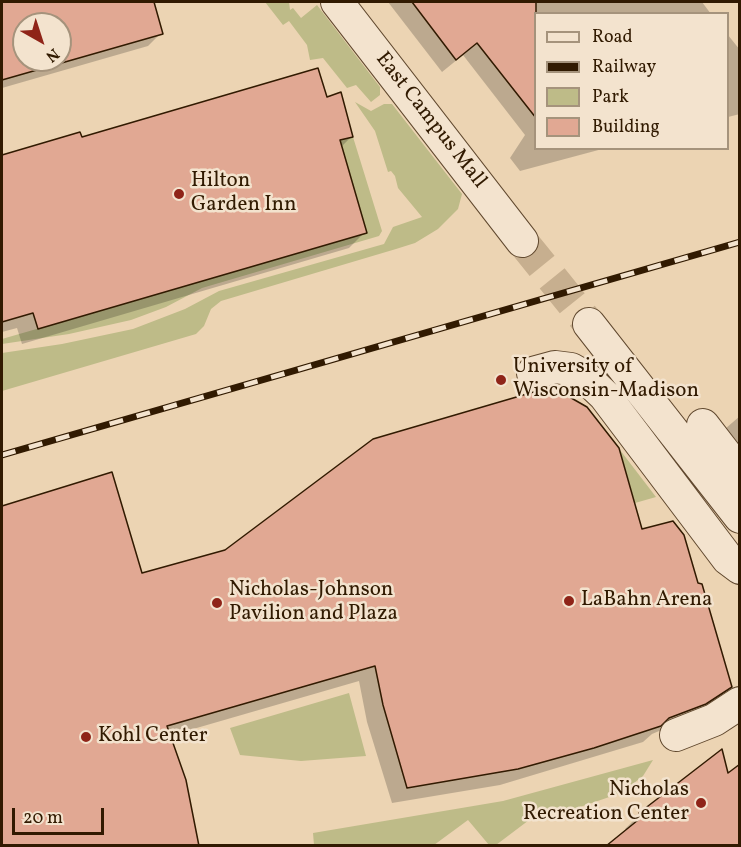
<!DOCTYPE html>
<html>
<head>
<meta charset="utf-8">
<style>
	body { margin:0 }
	#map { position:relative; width:741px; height:847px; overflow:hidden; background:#ecd4b3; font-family:Vollkorn,serif }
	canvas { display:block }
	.frame { position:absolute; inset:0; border:3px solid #311a01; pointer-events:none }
	.legend { position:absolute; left:534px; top:12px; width:195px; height:138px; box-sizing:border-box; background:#f3e3ce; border:2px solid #a5937c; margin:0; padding:8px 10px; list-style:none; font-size:18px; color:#311a01 }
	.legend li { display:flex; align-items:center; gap:12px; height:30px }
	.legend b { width:30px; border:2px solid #a5937c }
	.north { position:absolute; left:12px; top:12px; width:60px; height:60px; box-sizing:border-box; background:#f3e3ce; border:2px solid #a5937c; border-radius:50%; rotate:141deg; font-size:16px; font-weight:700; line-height:24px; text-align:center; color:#311a01 }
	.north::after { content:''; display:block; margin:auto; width:21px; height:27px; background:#8f2418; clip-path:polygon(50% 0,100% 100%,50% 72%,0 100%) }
	.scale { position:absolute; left:12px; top:808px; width:92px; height:27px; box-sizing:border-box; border:3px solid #311a01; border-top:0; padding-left:8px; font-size:18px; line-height:21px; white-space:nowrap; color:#311a01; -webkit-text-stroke:4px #f3e3ce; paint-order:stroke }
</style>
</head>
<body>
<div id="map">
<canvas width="741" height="847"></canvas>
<div class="frame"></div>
<ul class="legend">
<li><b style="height:8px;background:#f3e3ce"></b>Road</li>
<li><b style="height:8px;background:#311a01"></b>Railway</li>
<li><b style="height:16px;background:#bebb88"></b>Park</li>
<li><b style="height:16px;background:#e1a893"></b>Building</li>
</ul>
<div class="north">N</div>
<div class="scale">20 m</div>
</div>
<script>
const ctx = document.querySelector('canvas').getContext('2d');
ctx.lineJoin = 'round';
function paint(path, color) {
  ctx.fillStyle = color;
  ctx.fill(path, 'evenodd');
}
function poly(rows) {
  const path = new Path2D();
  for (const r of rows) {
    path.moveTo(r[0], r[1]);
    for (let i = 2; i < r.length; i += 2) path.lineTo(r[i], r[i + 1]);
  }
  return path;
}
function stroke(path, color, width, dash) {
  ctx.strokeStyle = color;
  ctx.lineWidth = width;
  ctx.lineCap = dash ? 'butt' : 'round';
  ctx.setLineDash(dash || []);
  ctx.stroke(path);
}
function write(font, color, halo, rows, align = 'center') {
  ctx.font = font + ' Vollkorn,serif';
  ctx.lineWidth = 5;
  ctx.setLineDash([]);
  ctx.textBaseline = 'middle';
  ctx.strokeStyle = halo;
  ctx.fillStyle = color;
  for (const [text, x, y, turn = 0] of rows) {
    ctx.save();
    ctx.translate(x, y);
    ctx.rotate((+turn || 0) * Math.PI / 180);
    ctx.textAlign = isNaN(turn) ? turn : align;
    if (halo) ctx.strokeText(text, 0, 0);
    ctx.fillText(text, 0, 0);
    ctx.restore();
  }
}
paint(poly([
	[265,2,289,2,290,10,293,8,301,18,317,5,380,87,380,95,371,102,356,85,347,88,323,58,310,60,307,45,289,21,283,25],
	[355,102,371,111,384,104,392,104,462,194,458,209,438,229,415,243,396,249,221,301,211,309,204,326,196,334,2,391,2,353,62,344,133,329,185,309,219,291,384,244,393,227,422,217,398,188,395,176,391,171,388,172,375,131],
	[353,137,382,231,379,236,202,288,166,307,131,320,69,334,2,344,2,339,367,233,340,140],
	[620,450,656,497,635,503],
	[349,693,366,756,301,761,240,755,230,728],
	[653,760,643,776,621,793,580,807,566,816,560,808,550,813,545,808,496,845,489,845,468,820,434,845,314,845,313,833,503,801]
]), '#bebb88');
paint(poly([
	[2,2,152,2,161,33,148,46,2,88],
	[24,24,60,24,60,60,24,60],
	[388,2,702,2,711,14,536,14,536,148,606,148,520,171,510,158,525,135,463,55,442,72],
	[728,35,740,50,740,114,728,117],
	[326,98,352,136,341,147,365,232,349,248,22,344,17,328,2,332,2,156,79,134,80,139],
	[740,416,740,454,718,435],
	[111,474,141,575,641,531,730,687,714,703,688,719,652,734,643,742,500,785,392,803,367,722,359,681,169,736,196,846,2,846,2,507],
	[727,775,740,846,625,829,640,814]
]), '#0003');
const building = poly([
	[2,2,154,2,163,34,2,80,2,2],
	[24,24,60,24,60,60,24,60,24,24],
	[412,2,536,2,536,118,477,43,456,60,412,2],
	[318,68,327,97,341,92,353,137,340,140,367,233,38,329,33,313,2,322,2,155,80,132,82,137,318,68],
	[537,391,566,395,587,407,619,448,642,529,673,521,684,535,698,583,702,584,732,687,706,704,669,718,661,726,594,748,518,769,407,788,383,705,375,666,167,726,186,780,199,846,2,846,2,506,112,472,142,573,225,550,373,439,537,391],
	[722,749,728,773,740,764,740,846,606,846,643,816,639,813,722,749]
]);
paint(building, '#e1a893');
stroke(building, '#311a01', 1.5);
stroke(poly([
	[522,241,589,324]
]), '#c7af8f', 32, [32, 16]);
const minor = poly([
	[337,2,522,241],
	[589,324,740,517],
	[533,373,555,367,571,369,585,377,605,396,728,559,740,568],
	[703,425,740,473],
	[676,735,714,720,740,703]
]);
stroke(minor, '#60482e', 34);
stroke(minor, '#f3e3ce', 32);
const rail = poly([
	[2,455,740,242]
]);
stroke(rail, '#311a01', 7);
stroke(rail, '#f3e3ce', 4.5, [14]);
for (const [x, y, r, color] of [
	[179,194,6,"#8f2418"],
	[501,380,6,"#8f2418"],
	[569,601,6,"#8f2418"],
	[217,603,6,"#8f2418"],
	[86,737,6,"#8f2418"],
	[701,803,6,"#8f2418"]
]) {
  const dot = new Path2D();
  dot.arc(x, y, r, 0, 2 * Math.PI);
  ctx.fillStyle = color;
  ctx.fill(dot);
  stroke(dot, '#f3e3ce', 2);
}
write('21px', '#311a01', '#f3e3ce', [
	["East Campus Mall",430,121,52]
]);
write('21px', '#311a01', '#f3e3ce', [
	["Hilton",191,182],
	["Garden Inn",191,206],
	["University of",513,368],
	["Wisconsin-Madison",513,392],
	["Nicholas-Johnson",229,591],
	["Pavilion and Plaza",229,615],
	["LaBahn Arena",581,601],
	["Kohl Center",98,737],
	["Nicholas",689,791,"right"],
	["Recreation Center",689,815,"right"]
], 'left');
</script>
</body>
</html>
